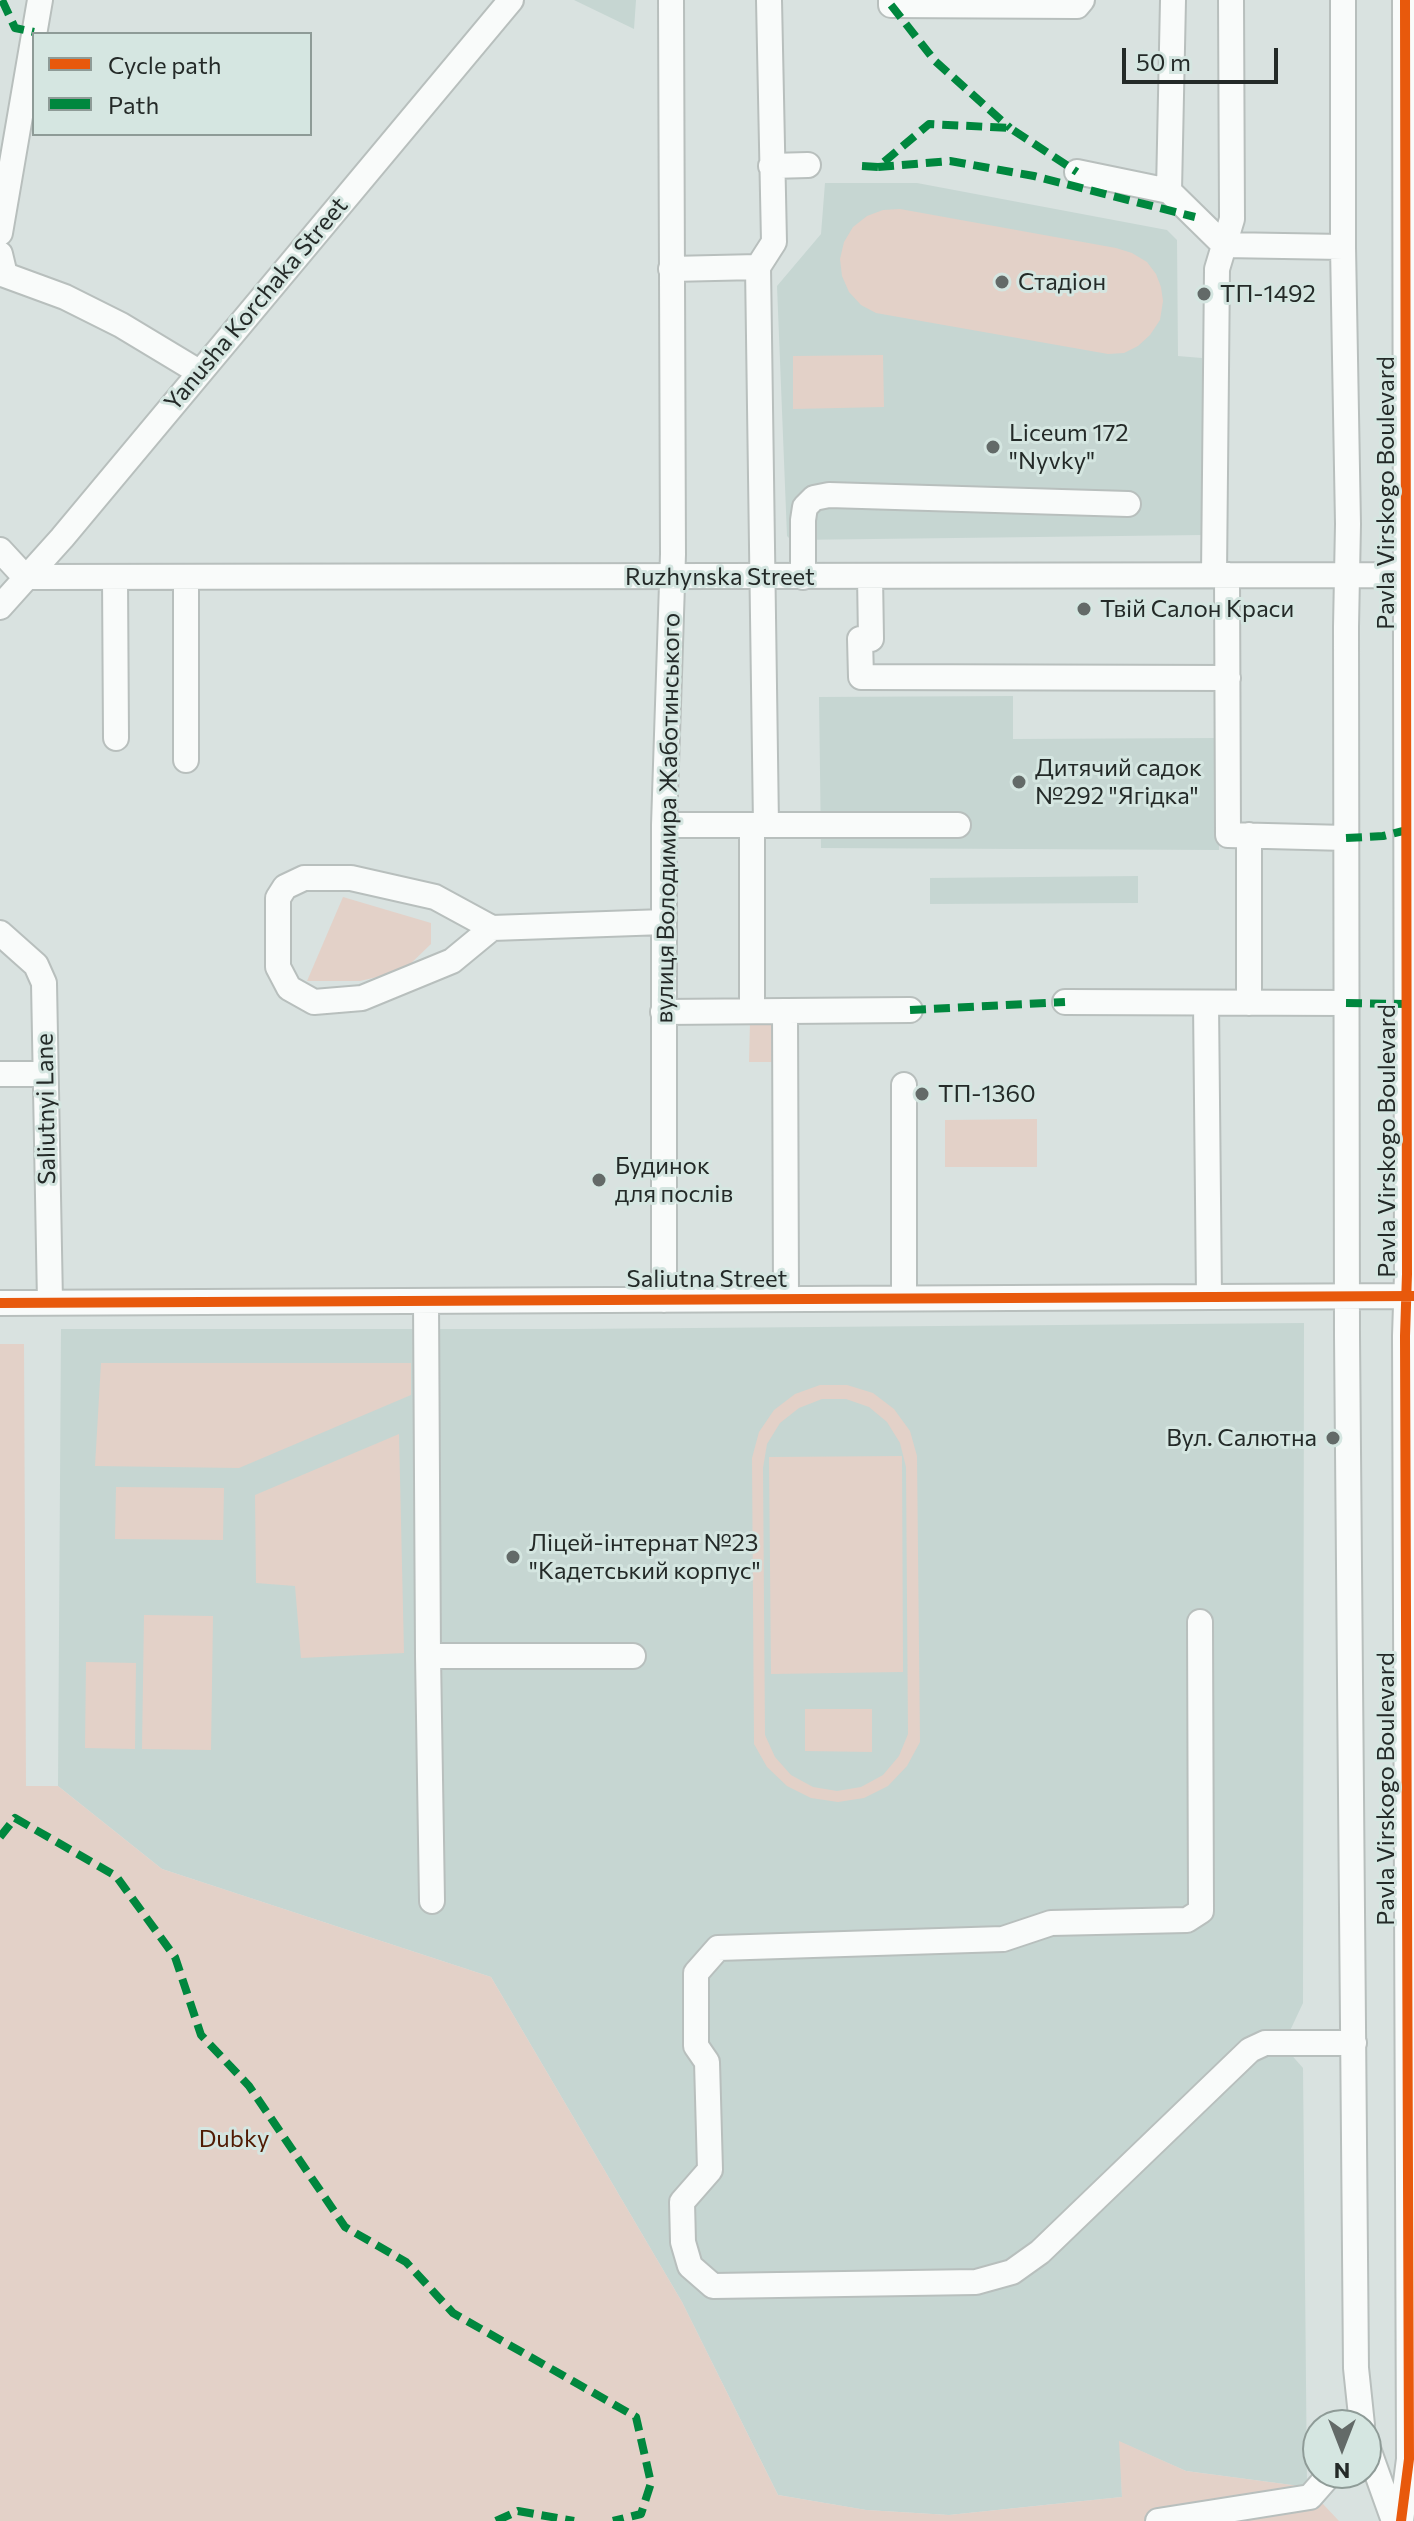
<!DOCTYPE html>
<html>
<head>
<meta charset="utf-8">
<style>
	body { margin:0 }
	#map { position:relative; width:1414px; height:2521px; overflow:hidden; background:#d9e2e0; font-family:Commissioner,sans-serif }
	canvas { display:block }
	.legend { position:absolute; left:32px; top:32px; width:280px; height:104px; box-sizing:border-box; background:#d5e6e1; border:2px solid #8e9b97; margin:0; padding:10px 14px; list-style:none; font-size:24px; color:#242a28 }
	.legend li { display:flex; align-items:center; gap:16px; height:40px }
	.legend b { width:40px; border:2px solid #8e9b97 }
	.north { position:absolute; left:1302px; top:2409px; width:80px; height:80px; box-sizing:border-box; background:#d5e6e1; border:2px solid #8e9b97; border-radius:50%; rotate:180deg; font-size:22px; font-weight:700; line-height:32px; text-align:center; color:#242a28 }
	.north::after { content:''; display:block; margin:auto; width:28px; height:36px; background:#636a68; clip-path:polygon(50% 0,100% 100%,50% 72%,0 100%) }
	.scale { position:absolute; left:1122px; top:48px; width:156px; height:36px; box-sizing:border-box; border:4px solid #242a28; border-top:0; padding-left:10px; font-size:24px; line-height:28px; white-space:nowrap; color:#242a28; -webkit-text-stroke:6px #d5e6e1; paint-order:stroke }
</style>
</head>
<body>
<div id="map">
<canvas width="1414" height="2521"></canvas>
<ul class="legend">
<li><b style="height:10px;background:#e8590c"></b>Cycle path</li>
<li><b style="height:10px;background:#00873e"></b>Path</li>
</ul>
<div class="north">N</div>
<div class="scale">50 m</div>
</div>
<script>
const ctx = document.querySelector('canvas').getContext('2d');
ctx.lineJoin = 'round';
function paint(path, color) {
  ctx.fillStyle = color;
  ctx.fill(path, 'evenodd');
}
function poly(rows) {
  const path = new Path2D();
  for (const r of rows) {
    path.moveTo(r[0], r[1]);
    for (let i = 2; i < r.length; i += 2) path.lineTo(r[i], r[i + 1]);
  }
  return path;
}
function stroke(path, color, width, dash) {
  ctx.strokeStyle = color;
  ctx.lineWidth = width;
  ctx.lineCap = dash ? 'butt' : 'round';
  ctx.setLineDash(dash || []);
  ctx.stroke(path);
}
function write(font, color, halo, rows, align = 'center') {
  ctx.font = font + ' Commissioner,sans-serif';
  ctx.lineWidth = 6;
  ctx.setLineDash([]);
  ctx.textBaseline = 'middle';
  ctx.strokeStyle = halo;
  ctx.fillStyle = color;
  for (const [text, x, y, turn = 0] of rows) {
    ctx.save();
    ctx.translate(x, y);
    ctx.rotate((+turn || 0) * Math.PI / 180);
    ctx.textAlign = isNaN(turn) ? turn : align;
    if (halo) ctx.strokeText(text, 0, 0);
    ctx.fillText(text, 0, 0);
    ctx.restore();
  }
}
paint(poly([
	[574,0,636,0,634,29],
	[825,183,917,183,1167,230,1177,240,1178,356,1202,358,1202,535,791,540,787,536,777,286,821,234],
	[1013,696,1013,739,1219,738,1219,850,821,848,819,697],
	[1138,876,1138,903,930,904,930,878],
	[1304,1323,1303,2003,1288,2035,1288,2051,1303,2068,1307,2487,1186,2471,1120,2442,1122,2497,949,2515,866,2510,778,2495,682,2302,491,1977,162,1869,58,1786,61,1329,574,1329]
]), '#c6d6d2');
paint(poly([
	[900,209,1116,248,1132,253,1147,262,1156,274,1161,287,1163,301,1160,320,1150,335,1138,346,1124,353,1108,354,876,313,861,305,849,292,842,276,840,259,844,242,853,227,867,216,883,210],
	[883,355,884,407,793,409,793,356],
	[343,897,431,923,431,944,403,971,360,981,307,981],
	[750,1022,779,1022,779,1062,749,1062],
	[1037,1119,1037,1167,945,1167,945,1120],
	[0,1344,24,1344,26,1786,58,1786,162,1869,491,1977,682,2302,778,2495,866,2510,949,2515,1122,2497,1119,2441,1186,2471,1307,2487,1339,2521,0,2521],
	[101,1363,411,1363,411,1395,239,1468,95,1466],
	[820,1385,847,1385,873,1393,894,1409,910,1431,917,1456,920,1742,907,1766,888,1786,864,1798,838,1802,811,1798,787,1786,767,1767,754,1744,752,1458,759,1432,774,1410,795,1394],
	[822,1399,846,1399,869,1407,887,1422,900,1443,906,1467,908,1734,899,1756,883,1775,861,1787,837,1791,813,1787,791,1775,775,1757,765,1735,763,1468,767,1444,780,1423,799,1408],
	[399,1434,404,1653,301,1658,295,1586,256,1583,255,1495],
	[902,1456,903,1672,771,1674,769,1457],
	[116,1487,224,1488,223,1540,115,1539],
	[144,1615,213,1616,211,1750,142,1749],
	[86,1662,136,1663,135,1749,85,1748],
	[805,1709,872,1709,872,1752,805,1751]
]), '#e3d1c8');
const minor = poly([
	[891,0,891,5,1077,6,1082,0],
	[1173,0,1169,191,1224,245,1343,247],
	[1343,0,1343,247,1348,524,1346,627,1347,1336,1356,2368,1362,2425],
	[771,166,808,165],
	[1077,172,1169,191],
	[0,233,40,0],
	[0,254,5,275,65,297,121,325,199,372],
	[671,269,758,267],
	[0,550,25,577],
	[1214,575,1217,269,1232,219,1231,0],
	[1227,575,1228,835,1346,838],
	[870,576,871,639,860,639,861,677,1228,678],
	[25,577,1414,575],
	[803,577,803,520,805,507,814,498,829,495,1128,504],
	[115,578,116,738],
	[0,607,62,538,511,0],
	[186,760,186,578],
	[664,825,958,825],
	[752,825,752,1011],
	[766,825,758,267,774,242,769,0],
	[1249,835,1249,1003],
	[492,928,452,961,362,998,314,1002,289,988,278,967,278,898,285,887,304,878,351,878,435,897,492,928,664,922],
	[0,933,36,965,44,983,50,1302],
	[1065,1002,1346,1003],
	[1206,1003,1209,1297],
	[785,1011,786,1299],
	[663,1012,910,1010],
	[0,1074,45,1074],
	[904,1085,904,1298],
	[664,1300,664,825,673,554,671,0],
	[426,1301,428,1656,432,1901],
	[0,1303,1414,1296],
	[1200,1622,1201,1911,1187,1920,1051,1923,1003,1939,718,1948,696,1973,696,2046,707,2062,710,2170,682,2202,683,2242,690,2266,713,2286,976,2282,1012,2272,1040,2252,1250,2050,1265,2043,1354,2043],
	[428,1656,633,1656],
	[1366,2443,1394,2521],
	[1158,2521,1310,2497,1331,2473],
	[1401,2521,1409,2459,1405,1336,1407,1274,1405,0]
]);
stroke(minor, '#b8bfbd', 28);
stroke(minor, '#f9fbfa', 24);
stroke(poly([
	[2,0,15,28,34,32],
	[891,5,935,61,1010,128],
	[862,166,878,167,929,124,1010,128,1077,172],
	[878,167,950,161,1034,176,1195,217],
	[1346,838,1383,836,1407,830],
	[1346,1003,1406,1004],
	[910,1010,1065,1002],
	[0,1837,15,1818,116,1876,175,1957,201,2035,249,2086,345,2227,406,2262,453,2313,636,2417,651,2483,641,2514,613,2521],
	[496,2521,518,2511,574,2521]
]), '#00873e', 8, [16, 8]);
stroke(poly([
	[0,1303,1414,1296],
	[1401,2521,1409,2459,1405,1336,1407,1274,1405,0]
]), '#e8590c', 10);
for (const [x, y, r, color] of [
	[1002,282,8,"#636a68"],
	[1204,294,8,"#636a68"],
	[993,447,8,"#636a68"],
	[1084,609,8,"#636a68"],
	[1019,782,8,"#636a68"],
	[922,1094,8,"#636a68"],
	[599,1180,8,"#636a68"],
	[1333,1438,8,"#636a68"],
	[513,1557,8,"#636a68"]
]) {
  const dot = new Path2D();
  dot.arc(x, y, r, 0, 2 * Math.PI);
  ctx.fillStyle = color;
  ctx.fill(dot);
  stroke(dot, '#d5e6e1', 3);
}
write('24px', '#242a28', '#d5e6e1', [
	["Стадіон",1018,282],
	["ТП-1492",1220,294],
	["Liceum 172",1009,433],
	["\"Nyvky\"",1009,461],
	["Твій Салон Краси",1100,609],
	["Дитячий садок",1035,768],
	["№292 \"Ягідка\"",1035,796],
	["ТП-1360",938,1094],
	["Будинок",615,1166],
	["для послів",615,1194],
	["Вул. Салютна",1317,1438,"right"],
	["Ліцей-інтернат №23",529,1543],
	["\"Кадетський корпус\"",529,1571]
], 'left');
write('24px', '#242a28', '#d5e6e1', [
	["Yanusha Korchaka Street",256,304,-50],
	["Pavla Virskogo Boulevard",1386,493,-90],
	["Ruzhynska Street",720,577],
	["вулиця Володимира Жаботинського",668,818,-89],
	["Saliutnyi Lane",46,1109,-91],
	["Pavla Virskogo Boulevard",1387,1141,-90],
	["Saliutna Street",707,1279],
	["Pavla Virskogo Boulevard",1386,1789,-90]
]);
write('24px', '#501b03', '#d5e6e1', [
	["Dubky",234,2139]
]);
</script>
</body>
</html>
